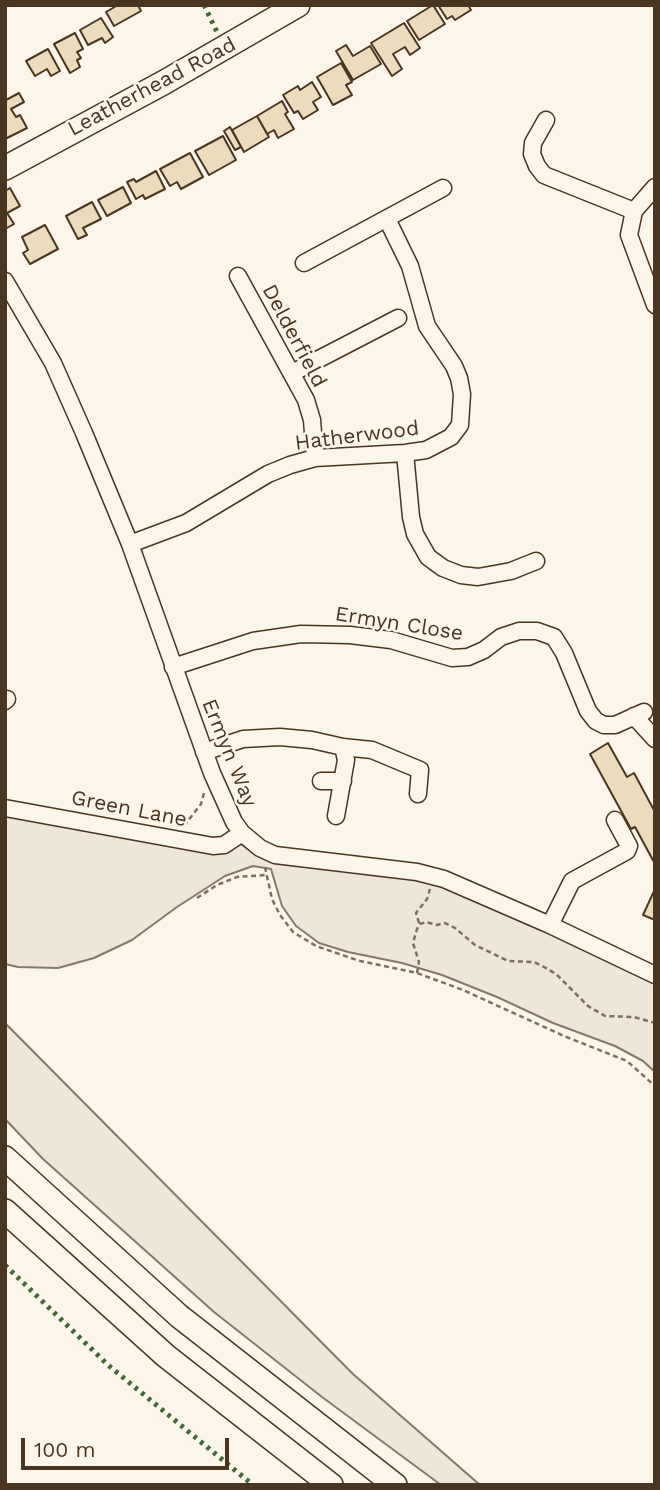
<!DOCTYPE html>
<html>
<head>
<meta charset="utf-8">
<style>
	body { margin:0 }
	#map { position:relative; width:660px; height:1490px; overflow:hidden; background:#fbf6e9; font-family:"Work Sans",sans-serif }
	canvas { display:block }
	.frame { position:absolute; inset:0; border:7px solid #4a3520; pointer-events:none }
	.scale { position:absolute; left:21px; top:1438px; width:208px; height:32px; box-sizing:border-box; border:4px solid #4a3520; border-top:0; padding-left:9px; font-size:21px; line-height:24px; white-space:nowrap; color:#4a3520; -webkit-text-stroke:5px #fbf6e9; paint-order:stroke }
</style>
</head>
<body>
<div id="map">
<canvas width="660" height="1490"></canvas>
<div class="frame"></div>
<div class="scale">100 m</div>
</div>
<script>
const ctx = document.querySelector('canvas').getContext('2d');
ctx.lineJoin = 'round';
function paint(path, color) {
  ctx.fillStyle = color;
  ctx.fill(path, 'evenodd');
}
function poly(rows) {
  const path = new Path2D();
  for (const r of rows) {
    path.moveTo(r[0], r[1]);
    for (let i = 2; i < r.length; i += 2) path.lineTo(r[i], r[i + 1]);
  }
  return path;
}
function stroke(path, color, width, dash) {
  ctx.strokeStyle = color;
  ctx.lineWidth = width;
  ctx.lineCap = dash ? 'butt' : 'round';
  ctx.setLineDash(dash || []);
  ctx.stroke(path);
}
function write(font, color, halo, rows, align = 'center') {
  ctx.font = font + ' "Work Sans",sans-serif';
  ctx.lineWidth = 5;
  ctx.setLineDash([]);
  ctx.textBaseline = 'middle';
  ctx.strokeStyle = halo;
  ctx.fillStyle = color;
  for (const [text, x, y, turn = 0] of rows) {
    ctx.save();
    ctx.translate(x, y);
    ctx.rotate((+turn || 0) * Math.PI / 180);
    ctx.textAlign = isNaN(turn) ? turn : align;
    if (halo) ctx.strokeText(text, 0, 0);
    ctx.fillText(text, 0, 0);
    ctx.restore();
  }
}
const green = poly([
	[5,814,215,852,241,844,253,853,438,880,655,980,655,1072,643,1061,615,1046,553,1023,497,997,442,975,402,963,348,952,319,943,296,926,282,906,271,869,253,866,225,876,177,907,132,940,94,958,58,968,18,967,5,964,5,814],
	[5,1023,353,1374,480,1485,441,1485,322,1397,214,1312,43,1159,5,1119,5,1023]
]);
paint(green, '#ede6d9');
stroke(green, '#887966', 2);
const building = poly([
	[118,5,138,5,141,11,114,26,106,12,118,5],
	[433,5,445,24,419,40,407,21,433,5],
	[438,5,468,5,471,10,455,20,452,16,447,19,438,5],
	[101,18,113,37,105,43,102,38,88,45,80,30,101,18],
	[404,23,420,48,410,55,405,47,393,54,402,69,392,76,371,43,404,23],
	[75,33,83,49,77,52,81,58,77,60,80,67,70,73,54,44,75,33],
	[346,45,353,56,370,46,381,64,353,80,336,51,346,45],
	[48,49,60,71,51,76,47,69,35,76,26,61,48,49],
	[341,63,352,82,346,85,352,95,333,105,317,77,341,63],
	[312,82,321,97,313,102,318,110,303,119,298,111,294,113,283,95,298,86,300,90,312,82],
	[19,93,24,102,11,109,16,117,20,115,27,128,5,139,5,98,6,100,19,93],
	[282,101,288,112,285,114,294,129,278,138,274,130,267,134,257,116,282,101],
	[257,116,269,137,244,152,232,130,257,116],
	[230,127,241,147,235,150,224,131,230,127],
	[223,136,236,160,209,175,195,151,223,136],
	[190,153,203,177,181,189,177,182,170,186,160,169,190,153],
	[156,171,165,189,145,199,143,195,136,199,127,182,134,179,136,182,156,171],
	[123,187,131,203,107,216,98,200,123,187],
	[10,188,20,206,7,213,14,224,5,229,5,191,10,188],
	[92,202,101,219,83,228,87,235,78,239,66,216,92,202],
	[45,225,58,249,30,264,23,253,28,250,22,237,45,225],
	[608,743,627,777,634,773,655,812,655,864,635,827,631,829,590,754,608,743],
	[655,889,655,920,643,915,655,889]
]);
paint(building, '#ecdcbc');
stroke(building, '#4a3520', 2);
const minor = poly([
	[546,120,533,143,532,154,537,166,544,175,634,211],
	[655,187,634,211,629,235,655,305],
	[304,263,443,188],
	[238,276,306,400,312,420,315,458],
	[5,281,53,363,84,433,130,544,212,773,234,822,242,833,260,848,275,855,417,872,444,879,550,925,655,975],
	[292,373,398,318],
	[405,453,411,517,415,534,428,557,443,568,461,575,478,577,511,571,536,561],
	[130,544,186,523,268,474,290,465,315,458,405,453,426,450,451,437,460,425,462,394,459,378,454,366,427,326,410,266,387,219],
	[173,667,253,641,301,634,350,635,391,640,452,658,468,657,484,650,501,637,519,631,537,631,554,637,564,653,588,711,596,721,604,725,615,725,644,712],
	[5,701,7,699],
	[634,716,655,739],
	[204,752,243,739,280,737,312,740,343,747,372,750,420,770,418,794],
	[321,781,343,781],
	[5,808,213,846,224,845,242,833],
	[336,816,346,760,343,747],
	[550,925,572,881,627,851,629,846,615,820]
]);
const highway = poly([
	[5,168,163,83,298,5],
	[5,1158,179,1316,395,1485],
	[5,1211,166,1356,331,1485]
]);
stroke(minor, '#4a3520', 19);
stroke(highway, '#4a3520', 26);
stroke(poly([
	[184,826,201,804,204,793],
	[265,867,272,899,280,915,293,932,316,946,360,961,417,973,463,990,564,1036,627,1061,655,1086],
	[197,898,217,885,237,877,266,875],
	[419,923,416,913,427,899,430,889],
	[417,973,419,962,413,943,417,929,420,924,426,922,437,925,445,923,455,928,475,945,508,961,534,962,544,967,556,974,588,1006,605,1016,634,1017,655,1023]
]), '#7f6f5c', 2.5, [5, 3.5]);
stroke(minor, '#fbf6e9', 16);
stroke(highway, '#fbf6e9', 23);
stroke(poly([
	[204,5,217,32],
	[5,1265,108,1365,253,1485]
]), '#436837', 5, [3.5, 5]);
write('21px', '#4a3520', '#fbf6e9', [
	["Leatherhead Road",152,87,-28],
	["Delderfield",294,336,62],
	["Hatherwood",357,436,-7],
	["Ermyn Close",399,624,9],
	["Ermyn Way",229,753,68],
	["Green Lane",129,809,11]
]);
</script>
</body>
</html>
